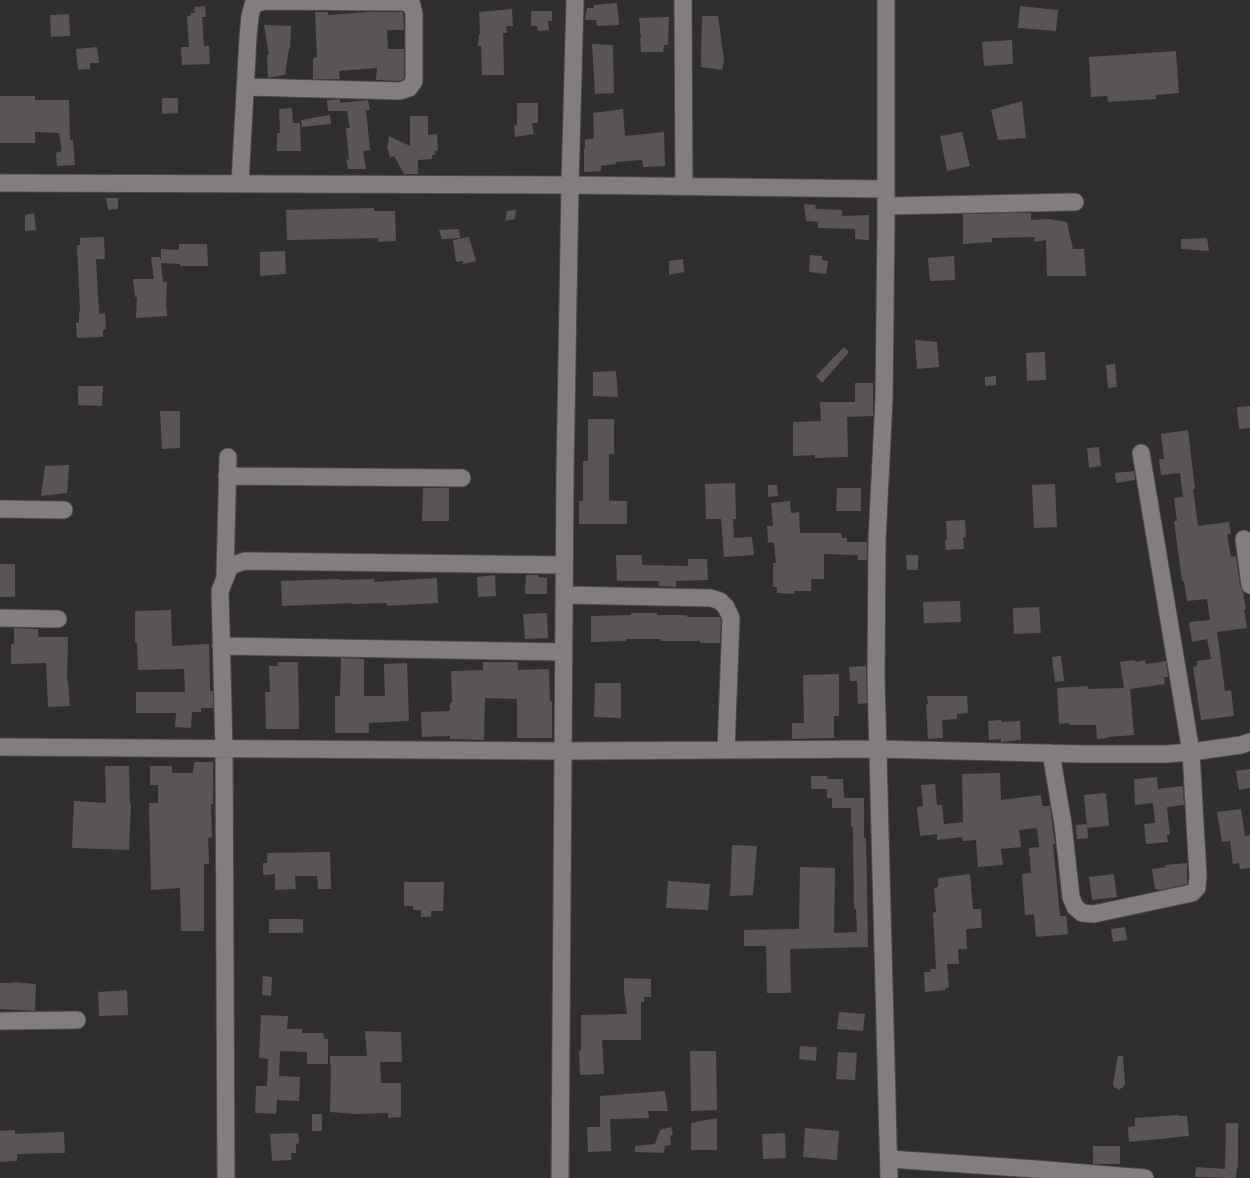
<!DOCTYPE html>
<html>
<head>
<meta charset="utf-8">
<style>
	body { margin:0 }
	canvas { display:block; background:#312e2f }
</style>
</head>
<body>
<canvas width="1250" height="1178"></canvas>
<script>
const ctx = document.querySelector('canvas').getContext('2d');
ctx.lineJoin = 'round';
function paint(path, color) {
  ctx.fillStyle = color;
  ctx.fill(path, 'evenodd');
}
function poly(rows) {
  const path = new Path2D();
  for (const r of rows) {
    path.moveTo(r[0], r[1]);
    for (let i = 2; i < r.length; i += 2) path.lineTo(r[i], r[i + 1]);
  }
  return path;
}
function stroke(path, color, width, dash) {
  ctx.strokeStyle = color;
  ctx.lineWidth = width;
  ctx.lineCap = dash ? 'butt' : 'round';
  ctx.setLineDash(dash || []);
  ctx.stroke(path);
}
paint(poly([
	[617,3,619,25,597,26,596,20,585,20,587,8,594,8,594,5],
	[205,6,206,17,202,17,204,46,209,46,210,64,182,65,181,47,189,47,187,16,191,16,190,13,195,13,194,7],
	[1020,6,1058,10,1056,31,1018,28],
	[512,9,513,26,506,26,507,33,503,33,504,75,482,75,481,46,478,46,479,34,480,34,479,12],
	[531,11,552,11,552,21,548,21,549,30,538,31,537,26,531,26],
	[315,12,328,12,328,15,368,12,403,12,404,30,387,30,388,49,404,49,404,78,403,80,398,81,376,80,377,68,339,71,340,79,313,79,313,58,317,57],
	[69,14,70,36,51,37,50,15],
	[702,16,718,16,724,60,722,70,701,67],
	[669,17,668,45,664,45,663,52,641,52,640,38,641,38,639,18],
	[264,25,291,26,290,49,289,49,285,75,268,78,267,55,269,55],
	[1012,40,1013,64,984,66,982,42],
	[592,44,613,45,614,93,595,94],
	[97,47,99,63,90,63,90,69,78,70,76,49],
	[1176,51,1179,93,1156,95,1156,99,1108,102,1107,96,1091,97,1089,57],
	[0,96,35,96,35,100,69,100,70,140,73,140,75,165,57,166,56,153,62,151,59,133,35,132,35,143,0,143],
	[162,98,178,98,178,113,162,114],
	[340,99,340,103,368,100,370,110,366,110,370,150,363,151,366,169,348,169,346,159,349,160,346,128,350,128,347,111,328,111,327,100],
	[1022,101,1026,138,998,140,991,110],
	[517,103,538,103,538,123,532,123,534,134,515,137,514,126,517,125],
	[292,108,293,123,300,123,301,151,277,151,277,133,280,133,279,109],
	[623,109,625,136,664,132,665,166,643,167,642,160,616,162,616,164,601,166,601,171,584,172,584,149,585,149,585,140,594,138,593,113],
	[330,115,331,124,302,127,301,120],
	[410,116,428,116,428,135,437,134,438,150,435,151,435,155,432,155,432,159,418,160,418,174,404,174,394,156,390,157,388,150,387,149,389,136,410,146],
	[962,132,970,166,947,171,940,136],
	[106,198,118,198,118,209,108,210],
	[804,204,816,205,815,209,842,210,842,216,869,215,869,240,855,239,855,229,818,228,818,222,806,221],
	[374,208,374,211,395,211,396,241,378,242,378,238,287,240,286,210],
	[516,210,515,219,505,221,507,211],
	[34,213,36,230,25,231,25,215],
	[1009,213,1031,213,1031,220,1048,219,1067,222,1073,249,1084,249,1086,276,1047,276,1046,240,1034,242,1035,237,992,238,992,242,963,244,963,214],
	[459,229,460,238,442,239,439,230],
	[104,237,105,259,96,259,99,314,105,313,106,329,103,330,103,337,77,338,76,323,79,323,79,313,80,312,77,245,80,245,80,238],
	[469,237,476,261,463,264,463,261,456,262,453,240],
	[1207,238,1209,251,1181,249,1181,239],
	[179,244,207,244,208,266,180,266,180,264,161,263,163,282,167,282,166,304,167,316,136,318,137,297,135,297,133,279,154,279,151,257,160,257,161,261,161,249,179,250],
	[285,251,286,274,260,276,260,252],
	[810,255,822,256,822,260,828,261,826,274,809,272],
	[954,256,955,280,930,281,928,258],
	[683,259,684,272,669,275,669,261],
	[915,340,937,342,939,367,917,369],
	[844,347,849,352,822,383,816,376],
	[1045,352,1046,380,1027,381,1026,353],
	[1115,364,1117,387,1108,388,1106,365],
	[616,371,618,397,593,396,593,372],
	[996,376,996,385,985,386,985,377],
	[855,383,873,383,873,416,847,417,848,457,815,458,815,455,793,456,793,422,821,421,820,402,855,402],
	[78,386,103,386,102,406,78,405],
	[1250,406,1250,428,1239,429,1237,407],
	[160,411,180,411,180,448,162,449],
	[588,419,614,419,614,454,609,454,609,501,627,501,627,524,579,524,579,501,583,501,583,461,588,461],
	[1188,430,1195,489,1193,489,1198,526,1229,522,1231,534,1227,534,1231,557,1236,556,1240,586,1243,592,1246,609,1244,610,1247,628,1217,632,1225,691,1231,690,1234,716,1201,720,1193,667,1197,666,1197,661,1211,659,1207,639,1192,642,1189,622,1210,620,1207,599,1187,601,1184,581,1182,581,1174,521,1177,521,1174,498,1183,497,1180,473,1161,475,1159,459,1164,459,1161,434],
	[1099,447,1101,466,1089,468,1087,448],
	[69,465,67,493,41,496,45,466],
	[1134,471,1135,480,1116,483,1115,473],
	[735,483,736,519,733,519,734,538,752,537,754,555,724,557,721,519,706,519,705,484],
	[1055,484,1057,527,1034,528,1032,485],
	[768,485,777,485,778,496,768,497],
	[423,488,449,488,449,521,422,521],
	[837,488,861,488,861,511,836,511],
	[790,501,791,513,799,512,800,533,841,533,842,538,847,538,847,542,867,542,867,560,858,560,858,555,824,554,824,579,811,579,811,591,794,591,794,594,777,593,777,587,773,587,773,563,776,563,774,543,768,542,767,526,773,526,771,503],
	[965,520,966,537,963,538,964,549,946,550,945,541,947,540,946,521],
	[616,555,642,555,642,565,688,566,688,559,707,559,708,580,676,581,676,587,659,586,659,581,617,581],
	[906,555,918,555,918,570,907,570],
	[0,564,15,564,15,597,0,597],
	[495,575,496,596,478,597,477,577],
	[526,575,538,575,538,577,547,578,547,594,525,594],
	[437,578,438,603,387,606,387,603,352,604,352,603,282,606,281,581,339,579,340,580,374,579,374,582],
	[960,601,961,622,924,623,923,602],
	[1039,607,1041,633,1014,634,1013,608],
	[171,610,172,646,209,644,210,691,213,691,213,708,201,708,201,712,192,712,191,728,175,727,176,713,136,713,136,692,185,692,184,669,138,670,137,643,135,643,135,611],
	[547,613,548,638,525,639,523,614],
	[631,613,657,613,657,615,687,615,687,617,720,617,721,620,720,643,700,643,700,641,661,641,661,639,626,639,626,641,591,642,591,616,631,615],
	[14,628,38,629,38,637,68,637,67,681,68,681,70,706,48,707,46,663,11,664,11,644,14,644],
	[1061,656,1064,681,1055,682,1052,657],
	[341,658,364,659,364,696,385,696,384,664,407,663,409,721,369,723,369,733,335,733,335,696,340,696],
	[1135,660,1136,662,1145,660,1146,664,1166,661,1168,677,1164,677,1165,684,1130,689,1134,735,1108,737,1108,738,1097,739,1096,725,1070,725,1069,723,1059,724,1057,688,1088,686,1088,689,1124,688,1120,662],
	[278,662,298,662,299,729,266,729,265,692,270,692,269,666,278,666],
	[483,662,518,662,518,670,549,669,550,701,552,701,552,738,517,738,517,699,485,698,484,740,450,739,450,736,422,737,421,712,450,711,450,703,452,703,451,671,483,670],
	[866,666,867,703,858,704,857,681,850,681,849,667],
	[839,674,839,716,834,716,834,738,792,739,792,723,804,723,803,675],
	[595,683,621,683,621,718,594,717],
	[927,696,967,696,968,713,957,714,957,719,942,720,943,738,928,739,926,704,928,704],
	[1001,720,1001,722,1020,721,1021,740,1001,742,1001,739,989,740,988,721],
	[194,762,213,762,213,804,211,804,212,837,208,838,209,864,204,864,204,931,181,931,180,888,151,890,149,803,158,803,158,785,150,785,150,766,172,766,172,773,193,773],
	[105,766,129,766,130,804,131,804,129,850,72,848,74,801,106,803],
	[1250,769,1250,788,1239,790,1236,771],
	[1000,773,1001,800,1041,795,1042,806,1050,806,1055,844,1053,844,1060,916,1066,916,1068,934,1036,937,1034,914,1025,915,1022,874,1031,873,1029,848,1039,847,1037,828,1019,830,1021,847,1001,849,1003,865,978,867,976,840,963,841,962,837,937,840,937,834,920,836,917,807,923,806,921,785,935,784,937,805,942,805,944,824,963,822,962,774],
	[811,776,827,776,827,779,843,779,844,798,864,798,864,838,866,838,868,947,790,949,791,993,767,993,766,946,744,946,744,930,799,929,800,867,835,868,834,933,857,932,856,909,854,909,853,827,851,827,851,808,832,808,832,798,827,798,827,789,811,789],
	[1157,777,1158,789,1183,786,1184,805,1167,807,1170,835,1167,835,1168,842,1146,844,1144,824,1155,823,1153,803,1135,805,1134,779],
	[1106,793,1109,826,1087,828,1084,795],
	[1241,809,1245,836,1250,835,1250,868,1240,869,1239,863,1233,864,1230,841,1222,842,1217,812],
	[1087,824,1088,838,1077,839,1076,825],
	[732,845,757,846,753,895,730,896],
	[330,852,331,889,318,889,317,876,295,876,296,889,275,890,275,874,263,875,263,863,267,863,267,853],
	[1187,863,1187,884,1160,890,1155,889,1152,869,1166,867,1165,865],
	[970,874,973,909,981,909,982,928,966,929,967,949,958,949,959,964,947,964,949,987,945,988,945,990,925,992,924,972,931,972,930,969,936,969,933,913,936,912,934,888,938,887,938,878],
	[1114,874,1117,897,1092,900,1089,877],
	[668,881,710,884,708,910,666,908],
	[404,882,444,882,443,911,431,911,431,917,421,917,421,910,413,910,413,906,404,906],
	[269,919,303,919,303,933,269,933],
	[1125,927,1127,940,1113,942,1111,929],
	[263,976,272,977,271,996,262,995],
	[624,978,651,979,651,997,644,997,644,1002,641,1002,641,1040,602,1040,604,1074,580,1075,579,1051,581,1050,581,1015,627,1014,624,991],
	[12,982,36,984,35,1011,0,1009,0,983,12,983],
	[127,990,128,1015,99,1016,98,992],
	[839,1012,865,1014,863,1031,837,1029],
	[261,1015,288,1016,287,1029,302,1029,302,1033,323,1033,324,1039,328,1039,328,1064,307,1064,307,1052,280,1051,279,1076,300,1077,299,1101,277,1100,276,1114,255,1113,256,1086,267,1086,268,1059,259,1058],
	[365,1031,401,1032,402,1062,380,1062,381,1083,401,1083,401,1117,388,1118,388,1113,357,1114,330,1112,331,1065,330,1065,330,1056,367,1056],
	[800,1046,817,1047,816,1061,799,1059],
	[690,1051,716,1051,717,1110,691,1111],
	[838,1052,857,1053,855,1080,836,1079],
	[1118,1056,1123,1056,1125,1084,1124,1086,1119,1090,1114,1087,1113,1084],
	[665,1091,668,1111,648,1111,649,1118,610,1119,611,1151,588,1152,587,1127,600,1127,600,1096],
	[312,1114,322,1114,322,1131,312,1131],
	[1178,1115,1179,1116,1187,1116,1189,1136,1129,1142,1128,1127,1135,1126,1135,1118],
	[717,1118,717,1150,691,1150,691,1123],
	[1226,1123,1238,1123,1238,1167,1237,1167,1236,1178,1195,1177,1196,1167,1225,1169],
	[671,1127,673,1134,670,1137,671,1145,665,1146,664,1153,635,1152,635,1146,655,1144,660,1130],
	[805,1128,839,1131,837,1160,803,1157],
	[15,1130,15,1134,64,1132,65,1153,17,1154,17,1161,0,1162,0,1131],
	[298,1133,299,1143,296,1144,296,1153,291,1153,291,1160,272,1161,270,1134],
	[785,1133,786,1158,763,1159,762,1134],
	[1093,1146,1120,1146,1120,1164,1093,1164]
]), '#595556');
const minor = poly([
	[683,0,684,186],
	[886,0,886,223,884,399,877,540,876,678,889,1178],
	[0,183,570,185,886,189],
	[240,183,248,37,250,16,253,5,264,1,404,2,412,5,414,14,414,81,409,88,400,91,246,87],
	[886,206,1075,202],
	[227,476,462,478],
	[0,509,64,510],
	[1244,539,1250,585],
	[225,576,228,457],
	[564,595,711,598,720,601,726,607,731,618,726,750],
	[0,618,58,619],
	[221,646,563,652],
	[0,747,562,751,878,749,1082,754,1166,754,1191,752,1241,745,1250,742],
	[1051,753,1063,824,1071,897,1075,907,1082,913,1094,914,1192,893,1197,888,1198,876,1191,752,1141,453],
	[0,1021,77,1020],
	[889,1159,1035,1169,1145,1178],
	[226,1178,224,749,220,591,230,566,245,561,564,565],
	[560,1178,565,474,570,185,575,0]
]);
stroke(minor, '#4c494a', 19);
stroke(minor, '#827e7f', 17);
</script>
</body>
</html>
